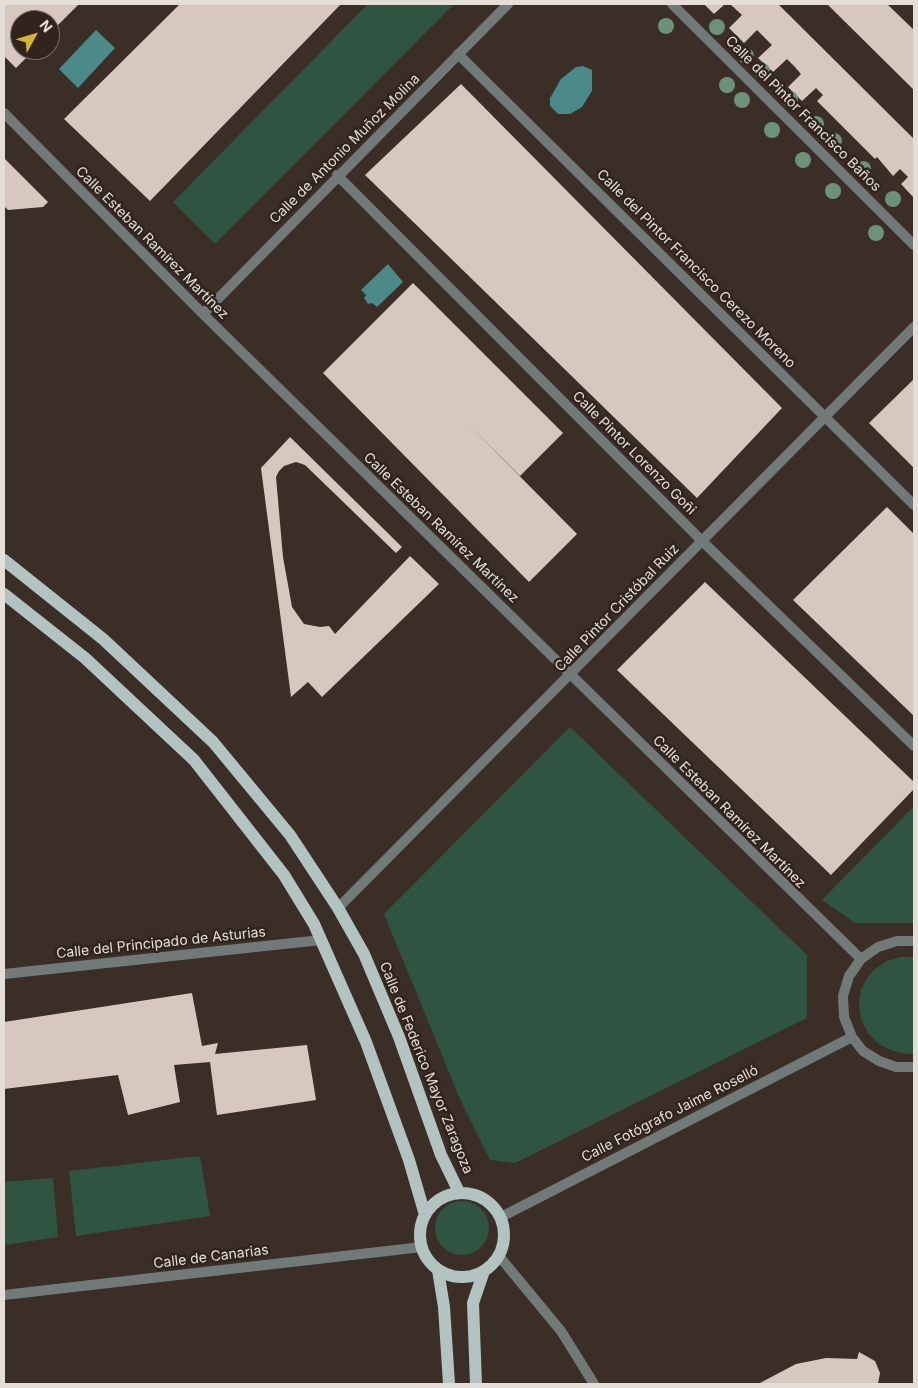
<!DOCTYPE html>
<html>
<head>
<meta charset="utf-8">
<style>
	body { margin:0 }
	#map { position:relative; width:918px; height:1388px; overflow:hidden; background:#3a2e27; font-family:Inter,sans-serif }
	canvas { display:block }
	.frame { position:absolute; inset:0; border:5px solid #e5ddd8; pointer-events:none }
	.north { position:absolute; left:10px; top:10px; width:50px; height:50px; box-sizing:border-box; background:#30241d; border:1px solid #786e68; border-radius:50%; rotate:51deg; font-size:14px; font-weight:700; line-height:20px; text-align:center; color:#e5ddd8 }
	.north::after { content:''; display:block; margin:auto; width:18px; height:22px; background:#d6b534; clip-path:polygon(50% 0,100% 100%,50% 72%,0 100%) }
</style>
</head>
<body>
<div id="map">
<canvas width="918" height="1388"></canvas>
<div class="frame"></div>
<div class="north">N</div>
</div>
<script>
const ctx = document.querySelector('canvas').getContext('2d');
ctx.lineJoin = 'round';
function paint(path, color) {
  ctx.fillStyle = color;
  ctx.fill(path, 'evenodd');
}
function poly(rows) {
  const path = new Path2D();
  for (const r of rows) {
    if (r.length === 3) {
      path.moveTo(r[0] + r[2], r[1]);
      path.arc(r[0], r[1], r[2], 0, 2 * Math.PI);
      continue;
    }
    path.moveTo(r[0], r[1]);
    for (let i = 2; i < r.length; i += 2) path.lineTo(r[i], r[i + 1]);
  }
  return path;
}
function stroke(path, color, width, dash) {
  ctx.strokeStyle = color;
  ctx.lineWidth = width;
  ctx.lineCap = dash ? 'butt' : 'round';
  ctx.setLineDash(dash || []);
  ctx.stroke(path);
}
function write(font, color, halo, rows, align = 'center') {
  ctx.font = font + ' Inter,sans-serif';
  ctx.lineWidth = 5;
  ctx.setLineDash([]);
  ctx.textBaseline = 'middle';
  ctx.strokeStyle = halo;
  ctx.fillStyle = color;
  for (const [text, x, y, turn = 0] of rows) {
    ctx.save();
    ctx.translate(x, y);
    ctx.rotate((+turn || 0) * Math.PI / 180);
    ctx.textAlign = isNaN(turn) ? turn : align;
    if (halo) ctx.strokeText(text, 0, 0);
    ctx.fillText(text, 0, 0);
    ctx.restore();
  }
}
paint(poly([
	[368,4,454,4,215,244,173,202],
	[570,727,807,955,807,1018,515,1163,490,1160,460,1099,384,914],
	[914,806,914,923,855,923,822,900],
	[901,957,914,957,914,1053,908,1054,893,1051,879,1044,868,1033,861,1019,859,1003,861,990,867,978,876,968,887,961],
	[200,1156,210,1216,76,1236,69,1171],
	[53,1178,58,1237,4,1245,4,1182],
	[462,1228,27]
]), '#305442');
paint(poly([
	[96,30,115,48,78,88,59,69],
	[583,66,592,70,592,91,582,107,570,114,558,114,550,106,550,98,561,79,576,67],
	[388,264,403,282,377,307,372,303,368,304,364,298,366,295,361,290]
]), '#4c8a8a');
paint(poly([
	[4,4,79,4,50,33,50,20,20,20,20,50,34,50,16,68,4,56],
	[180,4,341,4,150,201,64,119],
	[704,4,725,4,714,14],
	[730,4,778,4,914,139,914,198,901,184,908,177,900,169,893,176,877,157,875,159,817,101,823,95,816,88,802,101,788,87,801,74,794,66,787,59,773,72,758,58,772,45,757,30,744,43,729,28,742,15],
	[827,4,887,4,914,30,914,90],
	[461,84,782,408,697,498,365,175],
	[4,158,48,202,43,207,8,210,4,206],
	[413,283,563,433,520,476,467,423,577,534,529,582,323,373],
	[914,379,914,468,869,423],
	[290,437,402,547,396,553,305,465,296,462,284,466,279,471,276,477,283,557,292,607,304,624,320,627,329,626,335,634,410,556,439,584,322,697,308,682,291,697,261,468],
	[887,507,914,534,914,716,793,600],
	[705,582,914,782,914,789,831,875,617,670],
	[192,993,202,1046,218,1043,215,1054,307,1045,316,1100,217,1115,210,1062,174,1065,180,1102,128,1115,118,1075,4,1089,4,1022],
	[859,1352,875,1361,880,1373,878,1384,758,1384,796,1364,826,1358,857,1359]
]), '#d7c8bf');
stroke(poly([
	[672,4,914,245],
	[458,54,914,505],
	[4,113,203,314,861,959],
	[337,175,702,541,914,746],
	[203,314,508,4],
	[338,908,914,327],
	[914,941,897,941,878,947,861,959,849,976,843,996,844,1017,852,1037,863,1051,879,1061,896,1067,914,1067],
	[4,974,321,940],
	[501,1217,852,1037],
	[499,1256,561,1331,594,1384],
	[4,1295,422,1247]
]), '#727a79', 10);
stroke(poly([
	[4,560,103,639,213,742,290,835,338,908,364,954,399,1037,441,1155,459,1192],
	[4,594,85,658,194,760,284,875,314,924,366,1042,409,1160,425,1215],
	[462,1235,42],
	[438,1270,444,1307,449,1384],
	[476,1384,473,1303,484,1271]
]), '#b3c3c1', 12);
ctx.fillStyle = '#6d9279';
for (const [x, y] of [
	[666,26],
	[717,27],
	[746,56],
	[762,71],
	[727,85],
	[790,99],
	[742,100],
	[816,124],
	[772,130],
	[834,141],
	[803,160],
	[863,169],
	[833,191],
	[893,199],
	[876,233]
]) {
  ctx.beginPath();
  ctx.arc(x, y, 8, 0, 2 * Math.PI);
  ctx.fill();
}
write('14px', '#e5ddd8', '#30241d', [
	["Calle del Pintor Francisco Baños",803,114,45],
	["Calle de Antonio Muñoz Molina",345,149,-45],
	["Calle Esteban Ramírez Martínez",152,243,45],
	["Calle del Pintor Francisco Cerezo Moreno",696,269,45],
	["Calle Pintor Lorenzo Goñi",634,453,45],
	["Calle Esteban Ramírez Martínez",441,528,44],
	["Calle Pintor Cristóbal Ruiz",617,608,-46],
	["Calle Esteban Ramírez Martínez",729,812,45],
	["Calle del Principado de Asturias",161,943,-6],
	["Calle de Federico Mayor Zaragoza",426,1068,68],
	["Calle Fotógrafo Jaime Roselló",670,1114,-27],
	["Calle de Canarias",211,1257,-7]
]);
</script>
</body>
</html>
